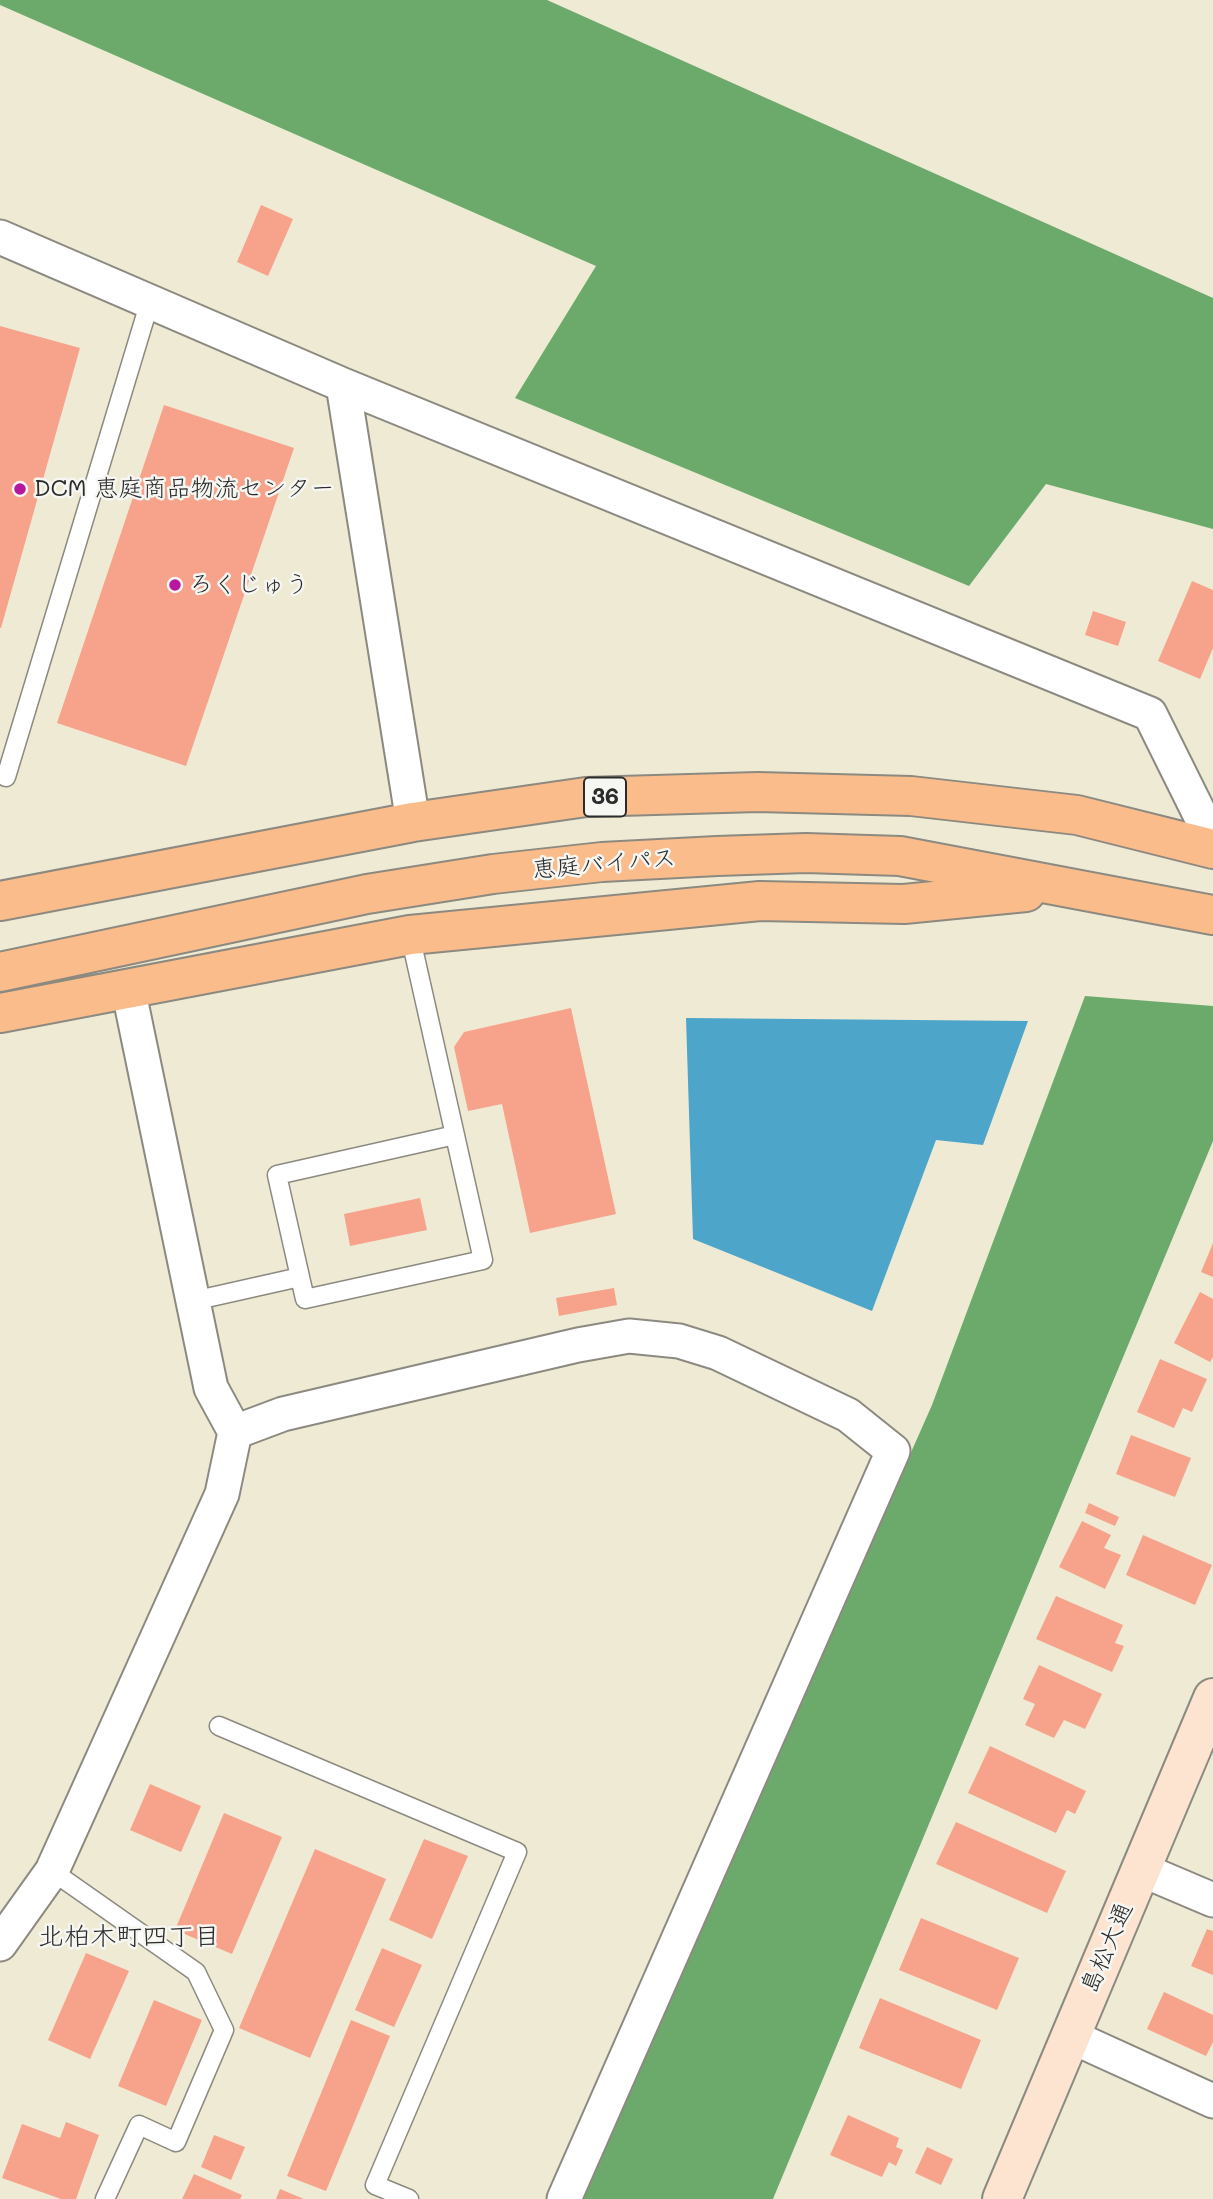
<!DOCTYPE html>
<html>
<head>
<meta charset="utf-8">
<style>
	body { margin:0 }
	canvas { display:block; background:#eeead4 }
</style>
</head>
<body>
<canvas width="1213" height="2199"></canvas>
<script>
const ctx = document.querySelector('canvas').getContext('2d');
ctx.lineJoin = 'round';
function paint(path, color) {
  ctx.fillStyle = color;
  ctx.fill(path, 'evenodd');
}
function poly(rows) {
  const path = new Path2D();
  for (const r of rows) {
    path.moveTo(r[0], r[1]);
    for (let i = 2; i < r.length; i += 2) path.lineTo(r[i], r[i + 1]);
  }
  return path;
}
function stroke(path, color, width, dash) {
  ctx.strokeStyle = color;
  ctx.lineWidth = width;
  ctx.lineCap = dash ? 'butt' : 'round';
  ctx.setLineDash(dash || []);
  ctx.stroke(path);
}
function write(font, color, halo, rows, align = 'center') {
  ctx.font = font + ' Mali,"Klee One",sans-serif';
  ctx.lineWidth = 5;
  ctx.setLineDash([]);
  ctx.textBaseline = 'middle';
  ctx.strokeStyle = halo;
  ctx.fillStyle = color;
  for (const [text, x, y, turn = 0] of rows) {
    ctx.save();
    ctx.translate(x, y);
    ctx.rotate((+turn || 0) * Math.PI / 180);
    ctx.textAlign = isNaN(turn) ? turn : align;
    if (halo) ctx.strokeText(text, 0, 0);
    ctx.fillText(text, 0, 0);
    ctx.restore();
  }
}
paint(poly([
	[0,0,547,0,1213,298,1213,529,1046,484,969,586,515,398,596,266,0,5],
	[1085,996,1213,1006,1213,1141,773,2199,580,2199,932,1405]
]), '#6caa6c');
paint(poly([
	[686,1018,1028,1021,983,1145,936,1140,872,1311,693,1239]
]), '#4ea5ca');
paint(poly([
	[261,205,293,219,268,276,237,262],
	[0,326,80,348,1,628,0,628],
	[164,405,294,448,186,766,57,723],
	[1192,581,1213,590,1213,648,1200,679,1158,661],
	[1093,611,1126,622,1118,646,1085,635],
	[571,1008,616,1214,530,1233,502,1104,468,1111,454,1047,464,1032],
	[420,1198,427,1230,350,1246,344,1214],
	[1213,1243,1213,1277,1201,1272],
	[614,1288,617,1305,559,1316,556,1298],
	[1200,1292,1213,1299,1213,1357,1210,1362,1174,1343],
	[1160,1359,1207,1379,1192,1412,1183,1408,1174,1428,1137,1412],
	[1131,1435,1191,1458,1175,1497,1116,1474],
	[1089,1503,1119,1517,1115,1526,1085,1513],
	[1082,1521,1111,1535,1104,1548,1121,1555,1105,1589,1059,1567],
	[1143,1535,1212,1565,1195,1605,1126,1575],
	[1056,1596,1123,1625,1115,1643,1124,1646,1112,1672,1036,1639],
	[1039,1665,1102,1694,1085,1729,1064,1720,1054,1738,1025,1725,1035,1704,1023,1699],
	[990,1746,1086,1791,1075,1814,1067,1810,1056,1833,968,1793],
	[150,1784,201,1806,181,1852,130,1830],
	[224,1813,282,1837,232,1954,175,1930],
	[956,1822,1066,1871,1047,1913,936,1864],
	[424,1839,468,1856,432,1939,389,1920],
	[315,1849,386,1879,310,2058,239,2028],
	[921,1918,1019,1958,997,2010,899,1970],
	[1207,1929,1213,1931,1213,1975,1191,1966],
	[382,1948,422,1965,394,2027,355,2010],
	[86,1953,129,1971,90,2059,48,2040],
	[1164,1992,1213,2015,1213,2042,1206,2056,1147,2029],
	[880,1998,981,2040,961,2089,859,2048],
	[154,2000,202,2020,166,2106,118,2086],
	[351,2020,390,2036,326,2191,287,2176],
	[848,2115,899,2138,896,2147,903,2150,896,2166,889,2162,882,2177,830,2155],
	[66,2122,99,2135,76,2199,61,2199,2,2178,22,2124,60,2138],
	[214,2135,245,2147,231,2180,201,2167],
	[927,2147,953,2159,941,2185,915,2173],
	[194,2174,242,2195,240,2199,182,2199],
	[280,2189,304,2199,276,2199]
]), '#f7a38b');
const lane = poly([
	[6,777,150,301],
	[300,1277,277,1175,455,1135],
	[193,1301,300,1277,305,1299,483,1260,410,935],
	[219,1726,517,1852,375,2185,409,2199],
	[52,1871,196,1972,224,2030,176,2142,139,2125,105,2199]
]);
const street = poly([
	[0,237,343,385,1150,714,1213,841],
	[343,385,413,822],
	[235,1432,283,1414,578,1345,629,1336,679,1341,718,1353,848,1415,893,1451,564,2199],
	[1140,1869,1213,1900],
	[0,1944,52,1871,222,1494,235,1432,211,1388,128,988],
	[1070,2036,1213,2101]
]);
const secondary = poly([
	[1002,2199,1213,1698]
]);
const highway = poly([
	[0,901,413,822,586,797,758,792,911,796,1077,815,1213,849],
	[0,972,367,894,493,874,602,862,717,856,806,853,900,856,1213,915],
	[0,1013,410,935,760,901,904,904,1026,892]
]);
stroke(lane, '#8c8a80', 21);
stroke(street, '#8c8a80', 37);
stroke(secondary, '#8c8a80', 42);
stroke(highway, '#8c8a80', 42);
stroke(lane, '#fff', 18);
stroke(street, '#fff', 33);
stroke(secondary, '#fde4d1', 38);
stroke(highway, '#fabc8b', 38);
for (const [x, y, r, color] of [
	[20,489,7,"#b5179e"],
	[175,585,7,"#b5179e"]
]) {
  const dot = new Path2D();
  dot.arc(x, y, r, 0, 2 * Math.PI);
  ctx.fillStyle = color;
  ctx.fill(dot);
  stroke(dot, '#f6f6f2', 2.5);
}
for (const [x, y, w] of [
	[605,797,42]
]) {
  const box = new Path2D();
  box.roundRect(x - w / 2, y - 19.5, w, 39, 5);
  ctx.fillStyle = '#f6f6f2';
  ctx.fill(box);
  stroke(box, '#2b2b2b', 2);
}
write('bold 23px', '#2b2b2b', null, [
	["36",605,797]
]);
write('24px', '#2b2b2b', '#f6f6f2', [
	["DCM 恵庭商品物流センター",34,489],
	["ろくじゅう",189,585]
], 'left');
write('24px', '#2b2b2b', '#f6f6f2', [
	["恵庭バイパス",604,864,-5],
	["島松大通",1107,1948,-67]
]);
write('26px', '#2b2b2b', '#f6f6f2', [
	["北柏木町四丁目",129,1937]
]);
</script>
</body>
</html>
